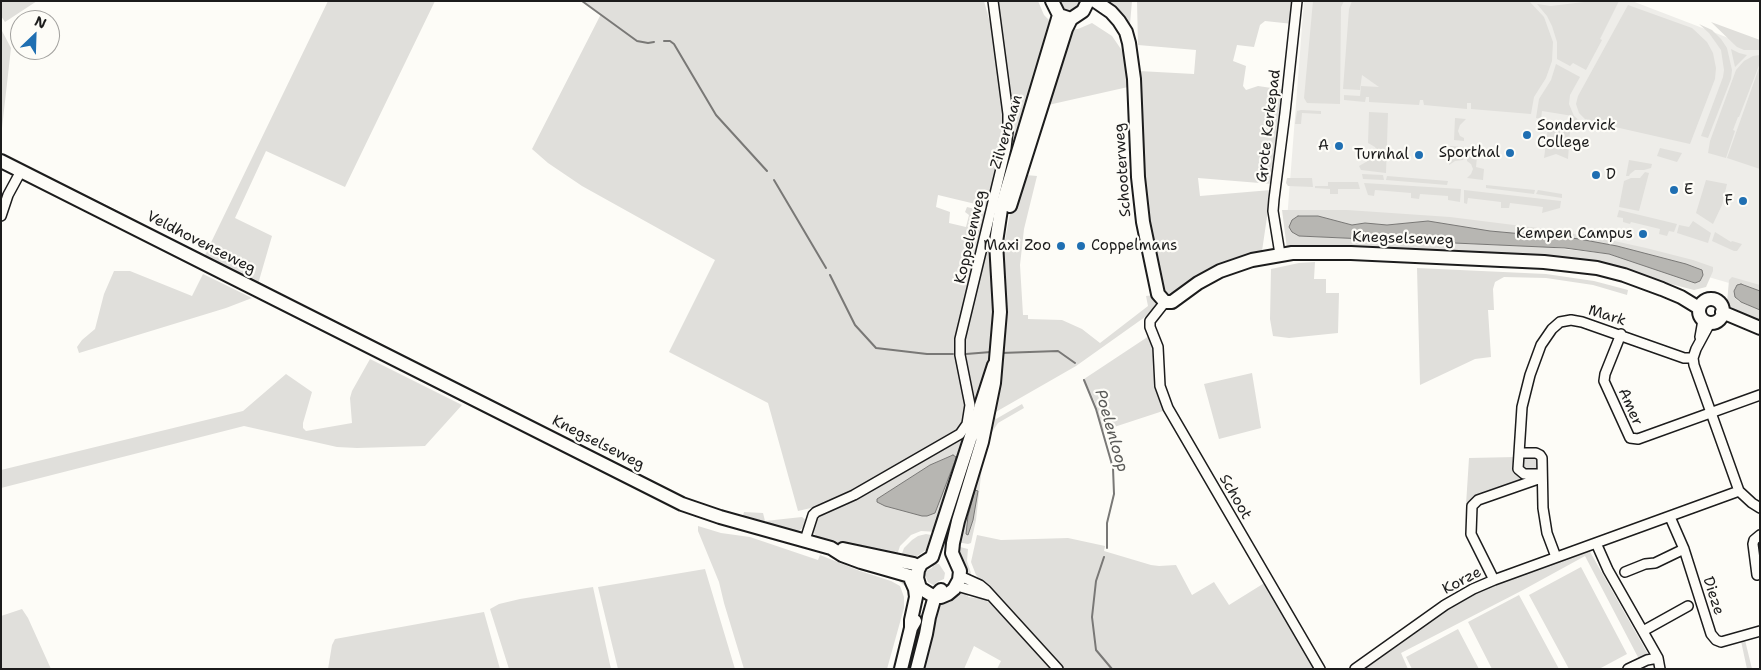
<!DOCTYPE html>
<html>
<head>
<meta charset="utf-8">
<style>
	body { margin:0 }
	#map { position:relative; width:1761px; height:670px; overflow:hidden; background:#fdfcf7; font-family:"Shantell Sans",sans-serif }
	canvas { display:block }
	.frame { position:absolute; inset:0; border:2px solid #1c1c1c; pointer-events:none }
	.north { position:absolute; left:10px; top:10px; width:50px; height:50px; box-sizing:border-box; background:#fdfcf7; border:1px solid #a3a29f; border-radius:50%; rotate:24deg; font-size:14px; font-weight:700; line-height:20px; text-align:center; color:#1c1c1c }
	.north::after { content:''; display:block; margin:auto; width:18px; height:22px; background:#1f6fb2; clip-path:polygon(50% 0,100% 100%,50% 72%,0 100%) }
</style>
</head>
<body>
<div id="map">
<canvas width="1761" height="670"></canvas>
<div class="frame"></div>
<div class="north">N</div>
</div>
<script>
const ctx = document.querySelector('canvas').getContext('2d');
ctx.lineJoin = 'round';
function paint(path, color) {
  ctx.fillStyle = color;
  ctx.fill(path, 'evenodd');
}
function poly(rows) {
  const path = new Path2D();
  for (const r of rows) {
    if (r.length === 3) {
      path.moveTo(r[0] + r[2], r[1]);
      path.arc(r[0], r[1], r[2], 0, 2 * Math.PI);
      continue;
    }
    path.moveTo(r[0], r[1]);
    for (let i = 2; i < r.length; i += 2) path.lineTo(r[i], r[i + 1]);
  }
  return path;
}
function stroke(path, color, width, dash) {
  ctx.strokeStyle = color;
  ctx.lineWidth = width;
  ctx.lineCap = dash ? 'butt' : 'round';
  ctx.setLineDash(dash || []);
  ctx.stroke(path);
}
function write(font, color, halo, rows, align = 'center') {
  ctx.font = font + ' "Shantell Sans",sans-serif';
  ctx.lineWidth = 4.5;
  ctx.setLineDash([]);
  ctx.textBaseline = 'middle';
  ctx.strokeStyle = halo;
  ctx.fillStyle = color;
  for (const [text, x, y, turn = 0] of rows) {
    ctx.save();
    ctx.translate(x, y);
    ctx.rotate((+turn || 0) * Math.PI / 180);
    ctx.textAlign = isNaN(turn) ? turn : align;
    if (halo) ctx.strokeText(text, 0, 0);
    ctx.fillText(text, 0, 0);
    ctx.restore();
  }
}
paint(poly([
	[1304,1,1632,1,1760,50,1760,292,1633,255,1287,220]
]), '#eeede9');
paint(poly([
	[1,1,37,1,5,22,1,16],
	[328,1,435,1,345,187,266,151,235,218,272,236,258,284,204,257],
	[583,1,984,1,994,37,1004,117,988,207,938,195,936,207,950,212,949,223,966,227,969,215,965,212,967,207,987,212,956,359,967,410,961,429,858,490,828,504,798,511,768,403,669,352,715,260,582,186,548,163,532,149,601,14],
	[996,1,1038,1,1044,15,1054,25,1008,175,990,363,937,532,921,531,911,535,900,546,896,558,825,542,819,539,813,532,813,527,816,516,954,442,972,408,965,353,965,333,1007,150],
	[953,455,877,499,930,465],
	[1057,1,1084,1,1083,4,1072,13,1062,10],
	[1110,1,1132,1,1130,24,1124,15],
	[1137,1,1296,1,1293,24,1265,21,1260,25,1254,47,1237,45,1233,61,1246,66,1243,86,1246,90,1258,86,1285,90,1272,184,1198,178,1200,196,1271,190,1262,251,1231,259,1211,269,1171,296,1165,295,1145,211,1139,71,1194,74,1196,50,1138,45],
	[1313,1,1344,1,1341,7,1340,104,1307,103,1304,98],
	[1352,1,1529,1,1544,17,1553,42,1552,61,1546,78,1534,97,1531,114,1471,109,1471,103,1467,103,1467,109,1424,105,1423,100,1420,100,1419,105,1369,102,1369,97,1366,97,1365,102,1344,100,1344,95,1360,96,1361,86,1379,87,1362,75,1360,90,1343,89,1349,9],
	[1592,1,1619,1,1600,39,1602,40,1586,70,1573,63,1570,66,1557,59,1557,42,1552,26,1547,16,1537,4,1551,6],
	[1628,5,1692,28,1707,42,1713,53,1716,68,1715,79,1690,144,1593,122,1585,119,1579,113,1576,104,1578,96],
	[1711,22,1760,40,1760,50,1744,50,1737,47],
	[1092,23,1112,36,1125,55,1128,87,1048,105,1026,175,1037,176,1024,229,1020,265,1023,315,1028,315,1028,319,1062,320,1082,329,1100,343,1148,306,1146,296,1154,295,1155,304,1154,309,1152,312,1076,366,994,413,996,419,1022,404,1024,408,998,423,988,438,984,449,976,520,971,543,968,544,957,542,984,441,1005,240,1011,208,1068,30,1078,29],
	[1699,24,1712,30,1721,39,1727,48,1732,70,1731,79,1708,138,1701,136,1723,77,1724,70,1721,50,1709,33],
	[1,29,11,48,1,137],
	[1731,49,1739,53,1747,55,1735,67],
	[1760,55,1760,63,1739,117,1738,117,1733,130,1735,131,1726,158,1708,153,1710,141,1736,70,1744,61,1753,56],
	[1556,64,1580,77,1570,95,1569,104,1574,116,1586,126,1573,124,1573,116,1542,111,1541,119,1536,118,1539,99,1551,80],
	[1760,65,1760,169,1727,158],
	[1301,110,1321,111,1321,114,1302,113,1301,124,1295,124,1297,111],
	[1369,112,1388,113,1386,173,1361,170,1359,166,1373,158,1377,151,1375,147,1368,143],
	[1455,118,1466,119,1460,125,1458,131,1460,136,1464,138,1464,141,1454,140],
	[1548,128,1570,131,1568,159,1556,154,1544,158],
	[1450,146,1464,147,1463,160,1455,161,1449,165],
	[1468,147,1478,147,1476,167,1484,169,1483,180,1467,178,1471,174,1473,169,1471,164,1467,161],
	[1660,148,1682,153,1677,162,1657,156],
	[1629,160,1652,164,1651,168,1644,170,1635,170,1630,174,1629,176,1626,176],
	[1645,172,1649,173,1639,211,1619,207,1624,181,1631,178,1640,178],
	[1362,174,1383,175,1384,180,1363,179],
	[1387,176,1448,181,1447,185,1386,180],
	[1287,178,1312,178,1313,187,1288,186,1286,183],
	[1706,180,1727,184,1722,205,1713,224,1696,213],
	[1328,182,1358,182,1360,189,1338,189,1338,194,1330,194,1330,189,1315,188,1315,186,1328,186],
	[1364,183,1461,189,1460,202,1448,200,1448,196,1420,194,1419,199,1411,198,1411,193,1375,190,1374,196,1368,195],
	[1486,185,1535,190,1534,194,1486,188],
	[1464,190,1561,201,1560,208,1542,213,1543,207,1510,203,1509,208,1501,208,1501,202,1468,198,1467,204,1464,203],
	[1538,190,1562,194,1562,198,1536,194],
	[1282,210,1347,210,1450,217,1538,228,1605,239,1646,248,1693,260,1713,267,1713,271,1706,287,1694,290,1602,266,1287,249],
	[1298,216,1318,216,1352,225,1387,225,1428,221,1490,231,1523,234,1542,234,1579,239,1617,246,1686,264,1695,267,1703,275,1699,282,1693,282,1609,254,1546,247,1299,236,1292,220],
	[1619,210,1677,224,1674,232,1669,231,1667,236,1659,234,1660,229,1631,222,1630,224,1623,222,1623,218,1617,217],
	[1693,221,1711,233,1708,243,1677,233,1679,225,1689,227],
	[1715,232,1731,242,1732,241,1742,244,1737,251,1734,251,1712,241],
	[1315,262,1314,279,1326,279,1326,293,1339,293,1338,333,1289,338,1273,336,1270,319,1271,269,1299,263],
	[1417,268,1546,274,1594,281,1628,290,1627,295,1593,285,1546,278,1504,277,1495,282,1493,289,1494,310,1488,310,1491,357,1475,359,1420,385],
	[114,271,130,271,192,296,203,274,252,298,226,308,79,353,77,347,82,340,95,329,104,294],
	[1732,277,1760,285,1760,291,1743,284,1735,288,1734,291,1735,297,1738,301,1760,310,1760,322,1734,309,1727,303,1729,280],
	[1149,336,1153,340,1166,410,1102,431,1096,405,1084,379],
	[370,359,462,405,425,446,357,448,337,447,244,426,1,488,1,470,243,411,286,374,312,392,303,423,303,428,306,431,352,423,350,398,352,391],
	[1252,373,1261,428,1219,439,1204,384],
	[1523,456,1535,456,1538,458,1539,469,1537,471,1526,471,1523,469,1521,458],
	[1516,457,1516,475,1538,476,1466,505,1469,458],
	[744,512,763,513,765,521,802,517,807,521,805,526,800,530,793,533,742,519],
	[698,526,721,533,750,537,818,560,820,555,860,571,891,581,900,586,904,597,904,608,887,669,744,669,724,603,719,582,698,531],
	[926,534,936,536,930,547,916,557,900,559,904,548,912,540,918,536],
	[977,535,1001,540,1068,538,1105,546,1104,551,1151,565,1159,566,1176,565,1192,595,1214,582,1229,605,1266,582,1317,669,1063,669,976,575,971,562],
	[956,546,968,549,967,561,971,573,971,579,963,570],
	[1589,550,1649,656,1640,661,1585,556,1523,590,1401,653,1408,669,1355,669,1449,606,1480,589],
	[934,563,939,564,945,573,944,579,937,582,935,586,928,582,925,575,926,571,932,568],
	[1581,567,1627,654,1599,669,1569,669,1529,595],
	[705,569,735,669,618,669,598,587],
	[895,578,907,582,913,594,896,669,892,669,906,618,909,601,906,587],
	[593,587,611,669,509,669,490,609,499,604,520,599],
	[967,591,968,597,988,599,1054,669,997,669,1001,661,974,646,964,669,921,669,940,605,958,592],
	[1519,595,1559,669,1492,669,1468,622],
	[22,609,28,618,51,669,1,669,1,616],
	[484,612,500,669,328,669,332,645,335,639],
	[917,624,924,626,912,669,904,669],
	[1458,629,1479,669,1412,669,1406,657],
	[1745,640,1752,669,1747,669,1741,641]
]), '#e0dfdb');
const water = poly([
	[1298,216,1318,216,1352,225,1365,223,1387,225,1428,221,1490,231,1523,234,1542,234,1579,239,1617,246,1686,264,1702,270,1703,275,1700,281,1695,283,1609,254,1565,248,1299,236,1292,232,1289,227,1292,220,1298,216],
	[1741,284,1760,291,1760,310,1741,302,1735,297,1734,291,1737,285,1741,284],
	[953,455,956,457,955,461,935,513,927,516,922,516,885,506,877,502,877,499,930,465,953,455],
	[975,490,978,491,973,520,968,535,966,534,968,516,975,490]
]);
paint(water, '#b7b6b2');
stroke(water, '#797876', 1);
stroke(poly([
	[582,1,637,41,648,43,654,42],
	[664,41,670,41,674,44,716,115,767,171],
	[774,180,826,268],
	[830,275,855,325,876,348,927,354,953,354],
	[1001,353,1058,351,1075,363],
	[966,354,991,352],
	[1084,380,1096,409,1113,468,1114,494,1107,523,1107,548],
	[1104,557,1096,581,1092,617,1096,650,1112,669]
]), '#797876', 2);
const street = poly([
	[1,216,8,195,21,171],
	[1280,254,1273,211,1274,199,1285,113,1297,1],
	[1165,302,1150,321,1150,327,1158,347,1160,386,1168,408,1320,669],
	[1710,323,1696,349,1693,358,1694,365,1739,491,1752,503,1760,508],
	[1621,334,1605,374,1604,381,1630,438,1638,439,1760,395],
	[1700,337,1703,320],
	[1520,453,1536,453,1540,455,1542,458,1543,508,1547,533,1556,557],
	[1541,474,1524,474,1518,469,1522,407,1530,375,1541,345,1552,329,1560,322,1571,320,1582,322,1684,358,1693,358],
	[1670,517,1684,549,1711,634,1716,640,1721,642,1760,631],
	[805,540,813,515,816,512,854,495,960,434,967,424,970,405,960,355,960,339,1006,148,1008,131,1008,114,993,1],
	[1596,543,1608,570,1658,658,1660,669],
	[1625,572,1645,564,1655,563,1684,549],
	[1757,575,1753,544,1754,540,1760,535],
	[960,576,980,585,986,590,1058,669],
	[1494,580,1471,534,1472,506,1478,500,1541,478],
	[957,586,988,595],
	[1643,631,1688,606],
	[1355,669,1445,605,1473,589,1494,580,1739,491],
	[1628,669,1647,660,1658,658]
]);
const secondary = poly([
	[1052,1,1059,15,1071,19,1083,11,1088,1],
	[1095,1,1111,12,1119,21,1126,32,1129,43,1134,79,1138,177,1143,222,1158,294,1165,302,1172,302,1198,283,1220,271,1252,260,1292,253,1351,253,1544,262,1597,268,1624,275,1662,289,1681,297,1699,308],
	[1,161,682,504,720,517,831,548,842,555,861,562,917,578],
	[1010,206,1066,29,1071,19],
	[1711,311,12],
	[1722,312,1760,328],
	[994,365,932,557,921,564,918,570,917,578,920,588,933,596,941,597,948,594,954,589,959,580,960,571,952,553,953,543,958,521,982,442,994,383,1000,312,996,242,1001,209,1059,15],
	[843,549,914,564],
	[911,580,915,589,916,597,911,620,911,628],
	[901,669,911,628,915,621],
	[917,669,926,634,929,617,935,596,941,590]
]);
stroke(street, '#1c1c1c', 12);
stroke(secondary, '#1c1c1c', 16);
stroke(street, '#fdfcf7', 9);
stroke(secondary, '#fdfcf7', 12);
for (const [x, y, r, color] of [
	[1527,135,5,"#1f6fb2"],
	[1339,146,5,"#1f6fb2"],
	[1510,153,5,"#1f6fb2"],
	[1419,155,5,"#1f6fb2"],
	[1596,175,5,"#1f6fb2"],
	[1674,190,5,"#1f6fb2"],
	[1743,201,5,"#1f6fb2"],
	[1643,234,5,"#1f6fb2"],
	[1061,246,5,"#1f6fb2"],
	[1081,246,5,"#1f6fb2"]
]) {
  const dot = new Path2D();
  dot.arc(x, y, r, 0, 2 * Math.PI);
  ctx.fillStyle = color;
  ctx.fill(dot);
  stroke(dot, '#fdfcf7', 2);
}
write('15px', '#1c1c1c', '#fdfcf7', [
	["Grote Kerkepad",1269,126,-83],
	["Zilverbaan",1007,132,-73],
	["Schooterweg",1123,170,-94],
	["Koppelenweg",971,237,-77],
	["Knegselseweg",1403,239,2],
	["Veldhovenseweg",201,243,27],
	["Mark",1607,316,17],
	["Amer",1630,407,66],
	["Knegselseweg",598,443,27],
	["Schoot",1235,497,60],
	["Korze",1462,581,-28],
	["Dieze",1713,596,72]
]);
write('15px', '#1c1c1c', '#fdfcf7', [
	["Sondervick",1537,126,"left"],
	["College",1537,143,"left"],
	["A",1329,146],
	["Sporthal",1500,153],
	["Turnhal",1409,155],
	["D",1606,175,"left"],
	["E",1684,190,"left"],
	["F",1733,201],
	["Kempen Campus",1633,234],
	["Maxi Zoo",1051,246],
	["Coppelmans",1091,246,"left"]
], 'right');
write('italic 16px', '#5a5a58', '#fdfcf7', [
	["Poelenloop",1111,431,74]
]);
</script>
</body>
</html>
